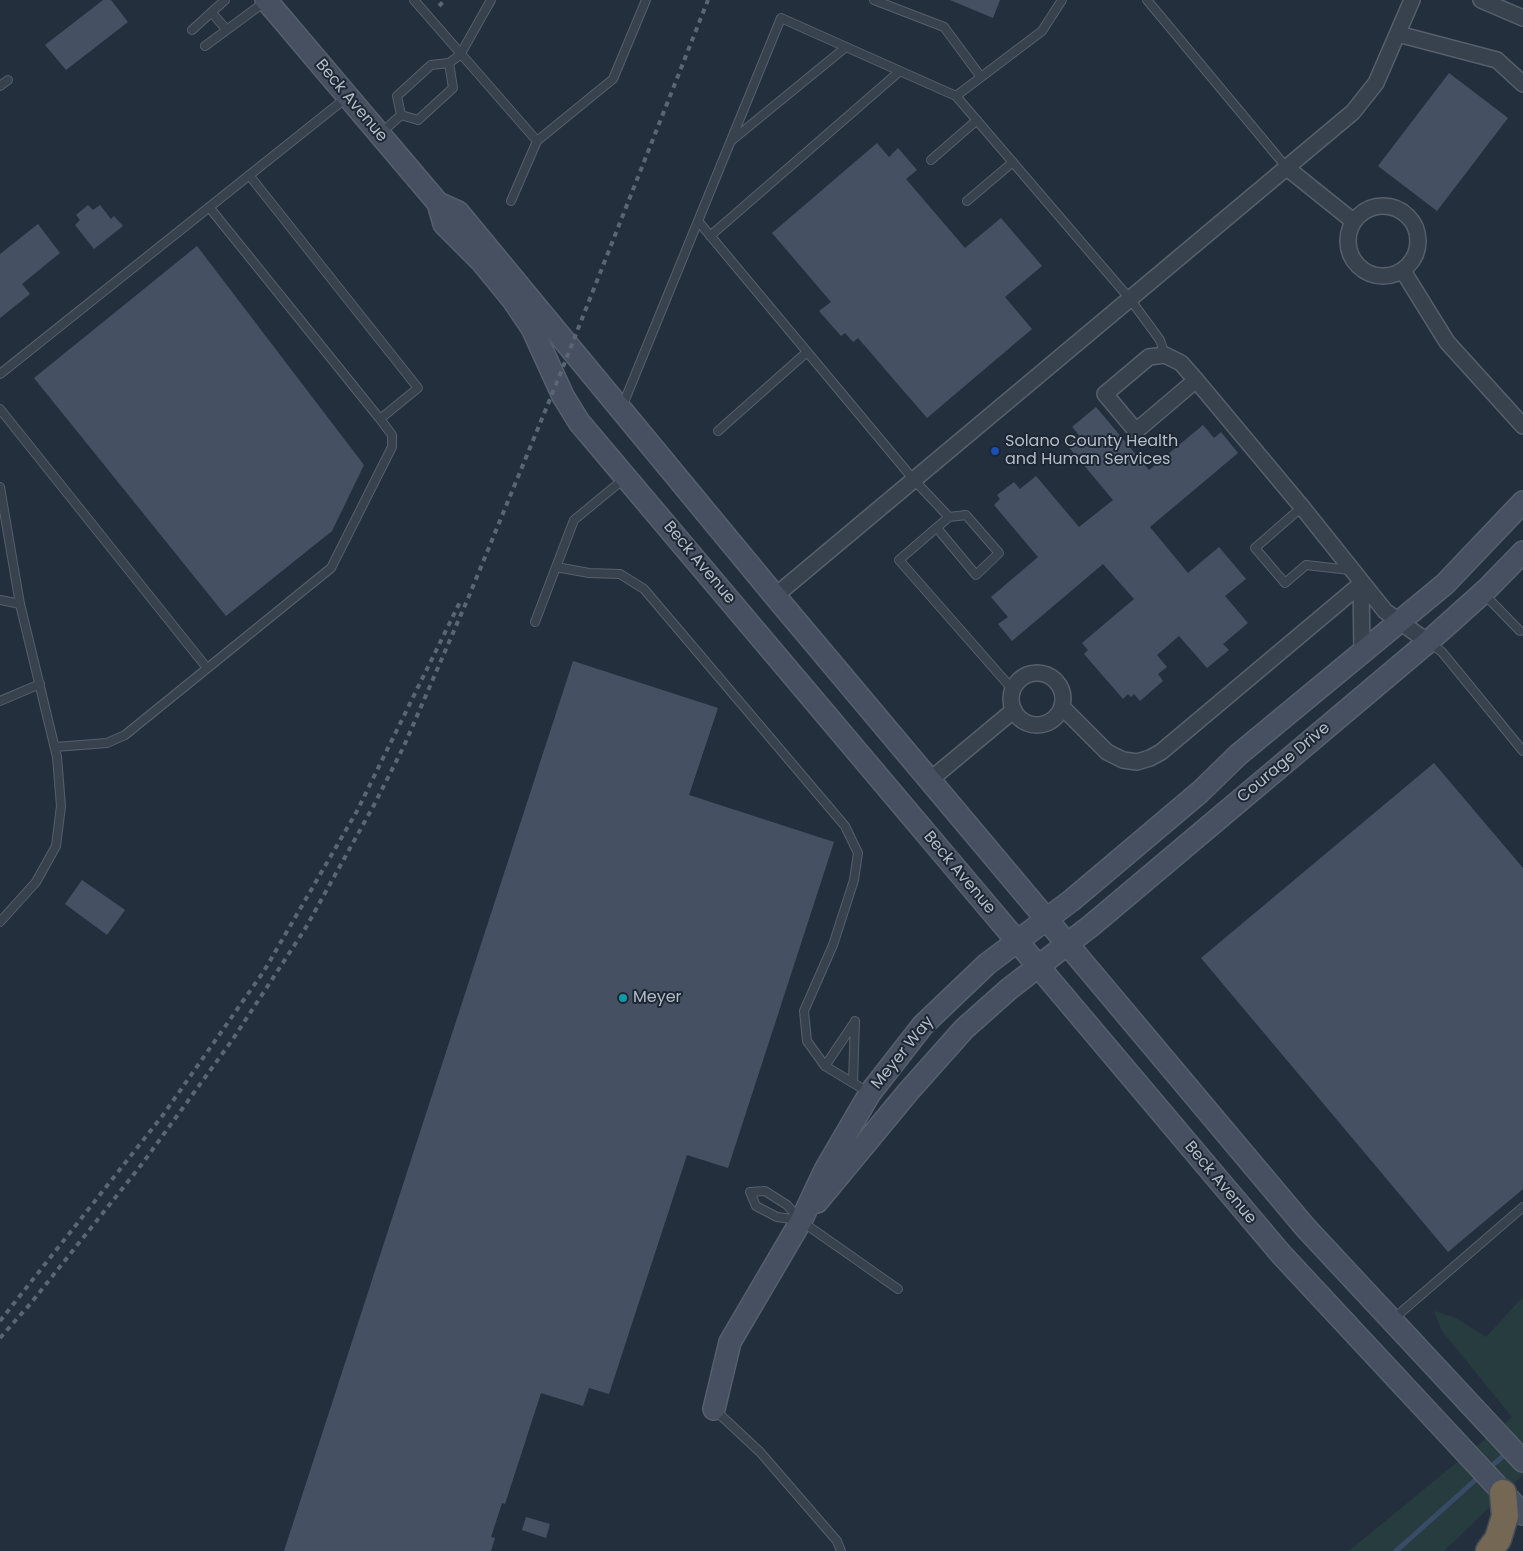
<!DOCTYPE html>
<html>
<head>
<meta charset="utf-8">
<style>
	body { margin:0 }
	canvas { display:block; background:#242f3e }
</style>
</head>
<body>
<canvas width="1523" height="1551"></canvas>
<script>
const ctx = document.querySelector('canvas').getContext('2d');
ctx.lineJoin = 'round';
function paint(path, color) {
  ctx.fillStyle = color;
  ctx.fill(path, 'evenodd');
}
function poly(rows) {
  const path = new Path2D();
  for (const r of rows) {
    if (r.length === 3) {
      path.moveTo(r[0] + r[2], r[1]);
      path.arc(r[0], r[1], r[2], 0, 2 * Math.PI);
      continue;
    }
    path.moveTo(r[0], r[1]);
    for (let i = 2; i < r.length; i += 2) path.lineTo(r[i], r[i + 1]);
  }
  return path;
}
function stroke(path, color, width, dash) {
  ctx.strokeStyle = color;
  ctx.lineWidth = width;
  ctx.lineCap = dash ? 'butt' : 'round';
  ctx.setLineDash(dash || []);
  ctx.stroke(path);
}
function write(font, color, halo, rows, align = 'center') {
  ctx.font = font + ' Poppins,sans-serif';
  ctx.lineWidth = 4;
  ctx.setLineDash([]);
  ctx.textBaseline = 'middle';
  ctx.strokeStyle = halo;
  ctx.fillStyle = color;
  for (const [text, x, y, turn = 0] of rows) {
    ctx.save();
    ctx.translate(x, y);
    ctx.rotate((+turn || 0) * Math.PI / 180);
    ctx.textAlign = isNaN(turn) ? turn : align;
    if (halo) ctx.strokeText(text, 0, 0);
    ctx.fillText(text, 0, 0);
    ctx.restore();
  }
}
paint(poly([
	[1523,1297,1523,1475,1444,1551,1349,1551,1512,1417,1442,1331,1434,1311,1454,1317,1486,1337]
]), '#263c3f');
stroke(poly([
	[1488,1469,1508,1452],
	[1396,1551,1481,1475]
]), '#394c67', 5);
paint(poly([
	[103,0,111,0,128,22,66,70,45,45],
	[950,0,1000,0,993,18],
	[1449,73,1508,118,1437,211,1378,166],
	[877,143,889,157,898,148,917,170,906,179,965,248,1001,218,1042,266,1005,297,1032,329,927,418,858,338,853,342,845,333,841,336,819,311,831,302,772,233],
	[88,205,93,210,100,205,111,219,114,216,123,226,94,249,75,225,80,220,76,215],
	[38,224,60,253,22,284,30,294,0,318,0,254],
	[197,246,364,465,332,531,226,616,34,378],
	[1096,407,1149,470,1203,425,1214,438,1221,432,1238,453,1150,527,1188,573,1219,547,1246,579,1225,596,1248,623,1223,644,1229,650,1207,668,1179,636,1157,655,1167,667,1158,674,1163,681,1140,701,1134,694,1131,697,1128,694,1123,699,1084,654,1088,650,1082,643,1134,599,1103,564,1012,641,998,624,1008,617,991,597,1038,557,994,505,1000,499,997,495,1014,482,1020,489,1036,476,1079,527,1113,500,1067,445,1079,435,1072,427],
	[573,661,718,708,689,795,834,842,728,1168,687,1155,609,1394,589,1388,583,1406,541,1393,505,1504,502,1503,491,1537,495,1538,491,1551,284,1551],
	[1434,763,1523,868,1523,1189,1448,1252,1201,958],
	[82,880,125,910,107,935,65,904],
	[526,1517,550,1524,546,1538,522,1530]
]), '#455162');
const lane = poly([
	[414,0,537,141,511,201],
	[874,0,944,27,981,77],
	[1147,0,1287,168],
	[212,13,226,29],
	[192,30,225,0],
	[205,46,266,1],
	[449,63,453,88,418,120,401,115,397,96,431,65,449,63,460,55,491,0],
	[0,86,8,80],
	[956,96,1042,31,1062,0],
	[381,133,401,115],
	[537,141,613,79,646,0],
	[731,141,846,47],
	[931,160,977,120],
	[967,201,1013,162],
	[209,207,380,419],
	[698,221,914,480,949,517,899,560,1013,690],
	[710,236,900,71],
	[0,374,346,98],
	[622,407,781,18,956,96,1130,299,1160,340,1165,355],
	[0,409,207,668],
	[718,431,807,352],
	[0,487,20,604,57,757,61,806,56,846,36,882,0,922],
	[1302,507,1255,548,1285,583,1306,565,1350,570],
	[937,528,976,575,999,553,966,515,949,517],
	[556,567,589,573,620,574,644,589,845,826,858,853,854,880,833,945,804,1011,807,1041,825,1066,868,1092],
	[1483,593,1520,631],
	[0,600,20,604],
	[535,622,574,520,625,478],
	[1430,643,1442,652,1523,751],
	[0,701,40,684],
	[55,747,107,743,125,735,331,568,392,447,392,435,380,419,418,388,249,175],
	[825,1066,854,1023],
	[853,1082,855,1021],
	[799,1220,777,1217,756,1206,750,1192,765,1191,787,1205,801,1221,898,1289],
	[1392,1320,1523,1207],
	[715,1410,760,1452,837,1541,841,1551]
]);
const street = poly([
	[1481,0,1523,18],
	[1398,34,1497,60,1523,84],
	[1287,168,1353,221],
	[1383,241,35],
	[1403,271,1447,342,1523,426],
	[1196,380,1136,431,1105,394,1149,357,1165,355,1181,363,1196,380,1302,507,1385,611,1428,642],
	[1361,584,1362,651],
	[775,596,1353,112,1376,83,1412,0],
	[1037,699,26],
	[1062,707,1107,752,1123,760,1137,762,1150,758,1161,752,1361,584],
	[930,780,1014,710]
]);
const secondary = poly([
	[266,0,438,203,444,224,481,261,513,300,532,328,563,396,579,422,1281,1254,1523,1514],
	[438,203,458,212,775,596,1305,1227,1523,1461],
	[817,1202,908,1092,964,1029,1009,989,1092,925,1428,642,1486,590,1523,552],
	[714,1409,730,1342,801,1221,825,1170,870,1093,923,1025,987,964,1072,900,1200,792,1238,755,1445,584,1523,502]
]);
const highway = poly([
	[1489,1551,1498,1539,1505,1516,1503,1493]
]);
stroke(lane, '#565f6c', 10);
stroke(street, '#565f6c', 18);
stroke(secondary, '#565f6c', 24);
stroke(highway, '#434c59', 29);
stroke(lane, '#38414e', 8);
stroke(street, '#38414e', 15);
stroke(secondary, '#465061', 21);
stroke(highway, '#746855', 26);
stroke(poly([
	[439,6,445,0],
	[0,1321,163,1115,264,971,357,811,461,600],
	[0,1338,31,1303,142,1164,233,1039,305,929,374,805,404,746,469,596,557,382,708,0]
]), '#5a6575', 4, [5, 5]);
for (const [x, y, r, color] of [
	[995,451,5,"#1a4fb4"],
	[623,998,5,"#0f9aa8"]
]) {
  const dot = new Path2D();
  dot.arc(x, y, r, 0, 2 * Math.PI);
  ctx.fillStyle = color;
  ctx.fill(dot);
  stroke(dot, '#1d2633', 2);
}
write('16px', '#b4bcc9', '#1d2633', [
	["Beck Avenue",351,101,50],
	["Beck Avenue",699,563,50],
	["Courage Drive",1284,763,-40],
	["Beck Avenue",959,873,50],
	["Meyer Way",903,1053,-51],
	["Beck Avenue",1220,1183,50]
]);
write('16px', '#b4bcc9', '#1d2633', [
	["Solano County Health",1005,442],
	["and Human Services",1005,460],
	["Meyer",633,998]
], 'left');
</script>
</body>
</html>
